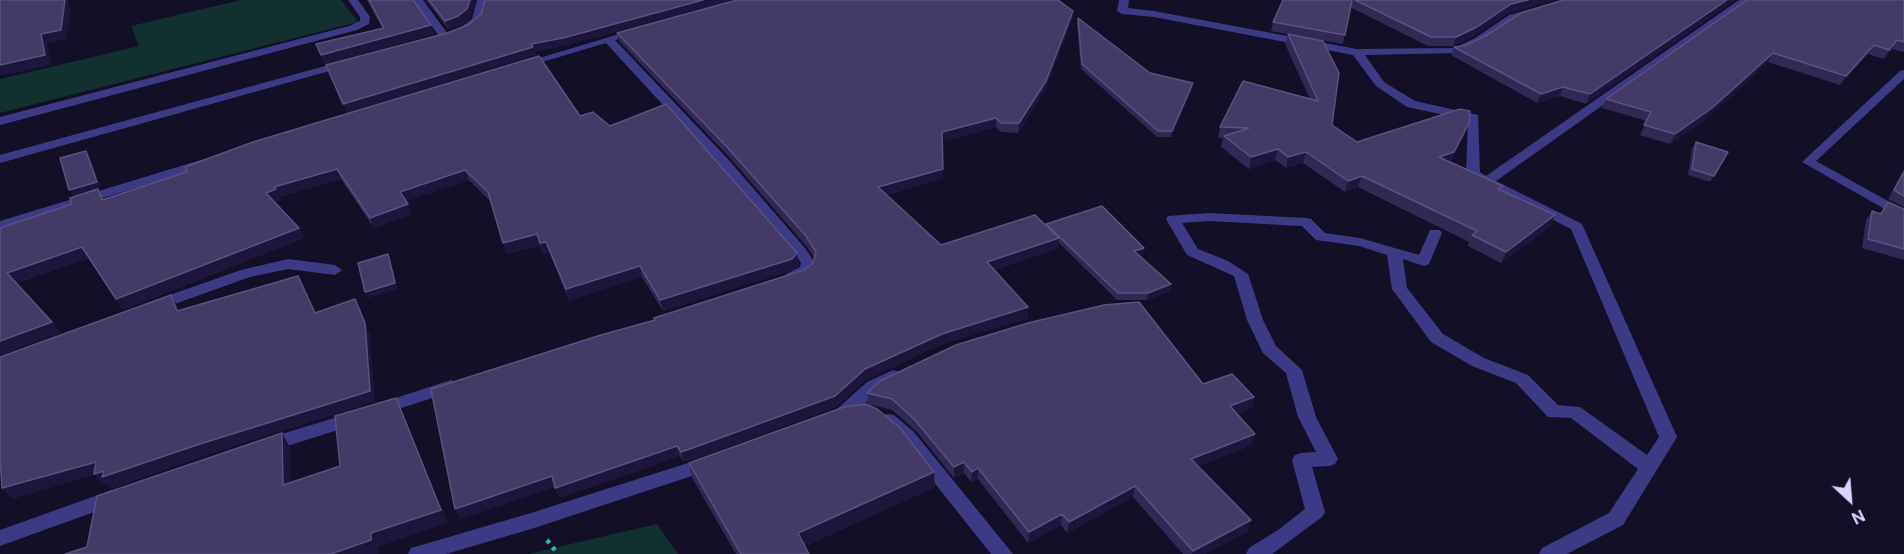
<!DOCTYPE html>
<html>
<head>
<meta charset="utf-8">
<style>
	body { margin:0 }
	#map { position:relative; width:1904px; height:554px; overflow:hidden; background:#130f26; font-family:"Public Sans",sans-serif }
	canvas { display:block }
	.north { position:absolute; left:1820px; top:470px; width:60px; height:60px; -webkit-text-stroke:4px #130f26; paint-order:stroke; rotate:154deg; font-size:16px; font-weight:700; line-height:24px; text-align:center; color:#d9d4ff }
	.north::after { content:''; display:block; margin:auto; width:21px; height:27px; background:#d9d4ff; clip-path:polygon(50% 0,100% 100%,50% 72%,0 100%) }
</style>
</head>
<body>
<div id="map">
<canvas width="1904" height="554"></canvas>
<div class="north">N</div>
</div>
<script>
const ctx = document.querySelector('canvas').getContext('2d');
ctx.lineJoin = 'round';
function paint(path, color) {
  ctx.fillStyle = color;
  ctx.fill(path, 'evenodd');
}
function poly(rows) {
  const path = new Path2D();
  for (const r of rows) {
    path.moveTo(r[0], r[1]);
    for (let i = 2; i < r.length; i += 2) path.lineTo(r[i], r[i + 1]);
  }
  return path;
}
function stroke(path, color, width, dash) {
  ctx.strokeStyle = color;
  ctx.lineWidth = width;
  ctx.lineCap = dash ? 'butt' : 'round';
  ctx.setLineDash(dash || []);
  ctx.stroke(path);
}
paint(poly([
	[241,0,341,0,358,22,0,113,0,79,139,46,131,26],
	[657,524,678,554,528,554]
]), '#12302f');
stroke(poly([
	[547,540,558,554]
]), '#2fb8b0', 4.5, [4, 5]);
paint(poly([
	[348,0,358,0,370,17,369,24,357,30,0,125,0,117,349,26,360,21,360,17,348,0],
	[413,0,423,0,450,37,449,39,441,39,413,0],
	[477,0,487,0,482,20,469,31,461,31,461,27,472,19,477,0],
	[1119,0,1129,0,1128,8,1154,11,1357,49,1454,48,1475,38,1509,15,1564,0,1580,0,1517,19,1483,42,1460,53,1365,55,1384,82,1415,101,1478,115,1480,172,1486,176,1739,0,1751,0,1496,181,1582,224,1677,437,1623,525,1567,554,1539,554,1542,548,1609,513,1638,469,1571,418,1548,417,1516,383,1472,366,1431,342,1392,289,1387,255,1359,246,1316,240,1302,226,1209,221,1182,223,1198,249,1228,261,1248,274,1263,320,1276,346,1302,370,1316,417,1338,459,1335,464,1329,466,1312,467,1325,512,1322,517,1272,554,1246,554,1249,548,1278,530,1305,509,1292,460,1295,455,1301,453,1316,452,1298,417,1286,373,1263,353,1247,320,1234,276,1187,255,1166,219,1168,216,1209,213,1306,218,1311,219,1325,233,1360,238,1419,255,1430,230,1440,230,1442,233,1429,264,1424,266,1403,259,1407,288,1443,334,1484,358,1528,375,1558,405,1580,407,1647,455,1659,437,1571,229,1468,177,1466,174,1468,120,1407,107,1376,86,1353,55,1154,17,1122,14,1117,11,1119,0],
	[636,29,640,30,640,34,615,40,727,158,805,248,815,263,812,273,796,280,786,280,784,277,786,274,800,267,801,263,795,254,717,164,606,43,522,68,516,65,636,29],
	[347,60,353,63,351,65,0,163,0,155,347,60],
	[1904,70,1904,79,1816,161,1904,210,1904,220,1802,162,1900,71,1904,70],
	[204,159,210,163,209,166,0,229,0,221,204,159],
	[288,259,335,265,342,270,335,275,288,269,250,277,155,311,147,306,150,302,241,270,288,259],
	[893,370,899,372,901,376,899,380,879,390,849,419,843,420,837,419,834,414,837,409,867,382,893,370],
	[451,380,457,382,459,386,457,390,380,415,374,413,371,409,374,405,451,380],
	[354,412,360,413,363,418,360,423,268,452,262,450,259,445,262,440,354,412],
	[888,414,894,415,914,432,1013,554,991,554,902,442,882,425,879,420,882,415,888,414],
	[710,456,716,458,719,463,716,468,531,529,446,554,408,554,411,548,418,546,531,513,710,456],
	[112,490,119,493,121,498,119,503,0,546,0,530,112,490]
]), '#3d3a85');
paint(poly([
	[367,0,413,0,434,34,325,64,316,44,382,28],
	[426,0,475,0,470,18,461,25,448,29],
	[1283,0,1555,0,1508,13,1474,36,1453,46,1428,46,1350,7,1343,44,1271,31,1273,22],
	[1735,0,1586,104,1560,96,1537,103,1451,55,1454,47,1464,46],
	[1904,0,1904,52,1892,49,1884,59,1868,54,1840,85,1768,62,1707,118,1670,144,1640,135,1647,121,1602,108,1606,99],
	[1073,11,1072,20,1045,90,1018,133,1001,132,996,127,942,142,943,178,886,195,941,245,1046,225,1046,224,1143,254,1140,255,1171,284,1170,291,1147,300,1117,300,1059,243,1059,248,994,270,1028,307,1028,318,942,344,866,380,836,407,703,456,683,462,680,456,559,498,555,487,460,519,654,320,804,270,813,263,814,258,807,247,729,157,619,41,617,33],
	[1078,18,1150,73,1192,89,1171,137,1157,137,1081,69,1077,24],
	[1288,34,1332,125,1357,142,1465,134,1450,162,1501,191,1555,215,1550,227,1501,263,1468,246,1469,242,1358,187,1345,192,1303,163,1286,168,1275,160,1249,169,1221,147,1223,138,1218,138,1220,127,1310,99,1285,44],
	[580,116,610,126,799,264,793,270,663,311,642,277,569,300,549,252,543,254,540,245,507,254,491,202,469,180,406,201,412,214,374,228,341,179,279,197,281,200,275,202,299,228,304,238,123,310,89,258,16,283,52,322,60,333,0,355,0,228,105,199],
	[1696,142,1728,152,1710,182,1688,175,1692,148],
	[1904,169,1904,207,1888,199],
	[1888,202,1904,209,1904,260,1862,248,1866,220,1872,211,1880,214],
	[1203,384,1254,397,1252,408,1236,414,1252,445,1198,466,1248,531,1205,554,1183,554,1133,497,1067,533,1061,525,1028,543,978,479,971,482,964,473,954,478,916,431,892,410,868,404,867,393],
	[689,463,935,487,805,546,809,554,736,554,692,478]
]), '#312854');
paint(poly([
	[65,0,67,0,71,8,67,39,47,43,51,65,0,76,0,65],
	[470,0,475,0,470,18,461,25,448,29,445,21],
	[703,0,735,0,565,46,535,52,536,55,347,113,343,104,531,44],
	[1528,0,1555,0,1508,13,1474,36,1453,46,1456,37,1511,4],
	[1727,0,1735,0,1586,104,1590,94],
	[1073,11,1072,20,1045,90,1018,133,1019,123],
	[431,25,434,34,325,64,321,55],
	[1897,40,1892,49,1884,59,1889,50],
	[1874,45,1868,54,1840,85,1846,76],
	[1773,53,1768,62,1707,118,1670,144,1675,134],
	[1193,83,1192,89,1171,137,1172,131],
	[1563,87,1560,96,1537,103,1541,94],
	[996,118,996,127,942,142,942,132],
	[1469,123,1465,134,1450,163,1439,157],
	[1278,149,1275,160,1249,169,1251,157],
	[86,151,90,157,101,188,73,196,69,190],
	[1306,152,1303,163,1286,168,1288,157],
	[337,169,341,179,279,197,281,200,271,203,266,193,274,187],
	[943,169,943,178,878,197,878,187],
	[465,170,469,180,404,202,400,192],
	[1362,176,1358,187,1345,192,1348,181],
	[408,204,412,214,374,228,370,218],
	[1555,215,1550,227,1501,263,1506,252],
	[299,228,304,238,123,310,116,299],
	[537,234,540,245,507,254,503,243],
	[1059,238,1059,248,987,272,987,262],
	[546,242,549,252,543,254,540,243],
	[82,247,89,258,15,283,7,273],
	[1144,248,1143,254,1134,257,1134,251],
	[797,253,799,264,793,270,663,311,660,300],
	[388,254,391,261,398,289,368,298,365,292],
	[640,266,642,277,569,300,566,289],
	[1171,284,1170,291,1147,300,1148,293],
	[171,295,178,306,184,321,177,311],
	[355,299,370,334,375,402,207,455,111,489,107,484,103,485,95,475,12,499,2,488],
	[1028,307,1028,318,942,344,866,380,836,407,703,456,683,462,681,452,865,369,942,334],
	[52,322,60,333,0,355,0,341],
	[1254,397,1252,408,1227,417,1230,406],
	[396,398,402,412,448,523,378,547,379,554,331,554,371,533],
	[282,433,290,447,291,499,283,485],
	[1255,434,1252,445,1189,470,1191,459],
	[677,446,680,456,559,498,555,488],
	[964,462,964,473,954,478,954,467],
	[978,468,978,479,971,482,972,472],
	[934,472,935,487,800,548,798,533],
	[552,476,556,487,460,519,455,509],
	[1135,486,1133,497,1067,533,1069,522],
	[1062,514,1061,525,1028,543,1029,532],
	[1251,520,1248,531,1205,554,1192,554,1193,551]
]), '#1d163a');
const building = poly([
	[0,0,65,0,61,30,41,34,45,55,0,65,0,0],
	[369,0,413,0,431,25,321,55,316,44,384,28,369,0],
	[429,0,470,0,467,9,458,16,445,21,429,0],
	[485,0,703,0,563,38,531,44,533,47,343,104,326,65,447,33,468,25,481,14,485,0],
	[737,0,1058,0,1073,11,1046,81,1019,123,1001,123,996,118,942,132,943,169,878,187,941,245,1035,215,1059,238,987,262,1028,307,942,334,865,369,835,396,701,445,681,452,677,446,555,488,552,476,455,509,431,389,601,335,655,320,654,318,804,270,813,263,816,252,806,236,727,147,617,33,737,0],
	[1283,0,1352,0,1345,35,1273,22,1283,0],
	[1355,0,1528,0,1511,4,1477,27,1456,37,1431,37,1355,0],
	[1563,0,1727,0,1590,94,1563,87,1541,94,1454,47,1464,46,1487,35,1521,13,1563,0],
	[1747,0,1904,0,1904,42,1897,40,1889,50,1874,45,1846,76,1773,53,1712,108,1675,134,1644,125,1651,112,1606,99,1747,0],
	[1078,18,1150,73,1193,83,1172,131,1158,131,1082,64,1078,18],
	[1288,34,1323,41,1339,73,1332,125,1357,142,1460,109,1470,111,1469,123,1454,152,1439,157,1503,186,1498,189,1555,215,1506,252,1472,235,1477,231,1362,176,1348,181,1306,152,1288,157,1278,149,1251,157,1224,136,1249,128,1220,127,1243,81,1318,101,1288,34],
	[539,56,580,116,593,112,610,126,666,104,797,253,792,259,660,300,640,266,566,289,546,242,540,243,537,234,503,243,488,192,465,170,400,192,408,204,370,218,337,169,274,187,276,189,266,193,299,228,116,299,82,247,7,273,52,322,0,341,0,228,72,204,70,198,98,189,102,200,187,172,185,167,253,142,539,56],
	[1696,142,1728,152,1714,176,1692,169,1696,142],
	[86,151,97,182,69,190,60,158,86,151],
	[1904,172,1904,196,1894,190,1904,172],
	[1888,202,1904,209,1904,249,1868,239,1872,211,1881,214,1888,202],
	[1102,206,1144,248,1134,251,1171,284,1148,293,1118,293,1046,224,1102,206],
	[388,254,395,283,365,292,358,263,388,254],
	[298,276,315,313,355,299,365,323,370,391,200,444,102,477,104,471,94,474,96,462,2,488,0,457,0,357,171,295,177,311,298,276],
	[1139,302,1203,384,1232,374,1254,397,1230,406,1255,434,1191,459,1251,520,1193,551,1135,486,1069,522,1062,514,1029,532,978,468,972,472,964,462,954,467,915,420,892,399,867,393,880,381,956,345,1028,323,1104,305,1139,302],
	[396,398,441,510,371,533,371,540,331,554,65,554,87,547,97,496,282,433,283,485,340,466,335,416,396,398],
	[866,404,877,409,900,428,934,472,798,533,809,554,741,554,689,463,844,407,866,404]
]);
paint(building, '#433a66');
stroke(building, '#5a527e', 1.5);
</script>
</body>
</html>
